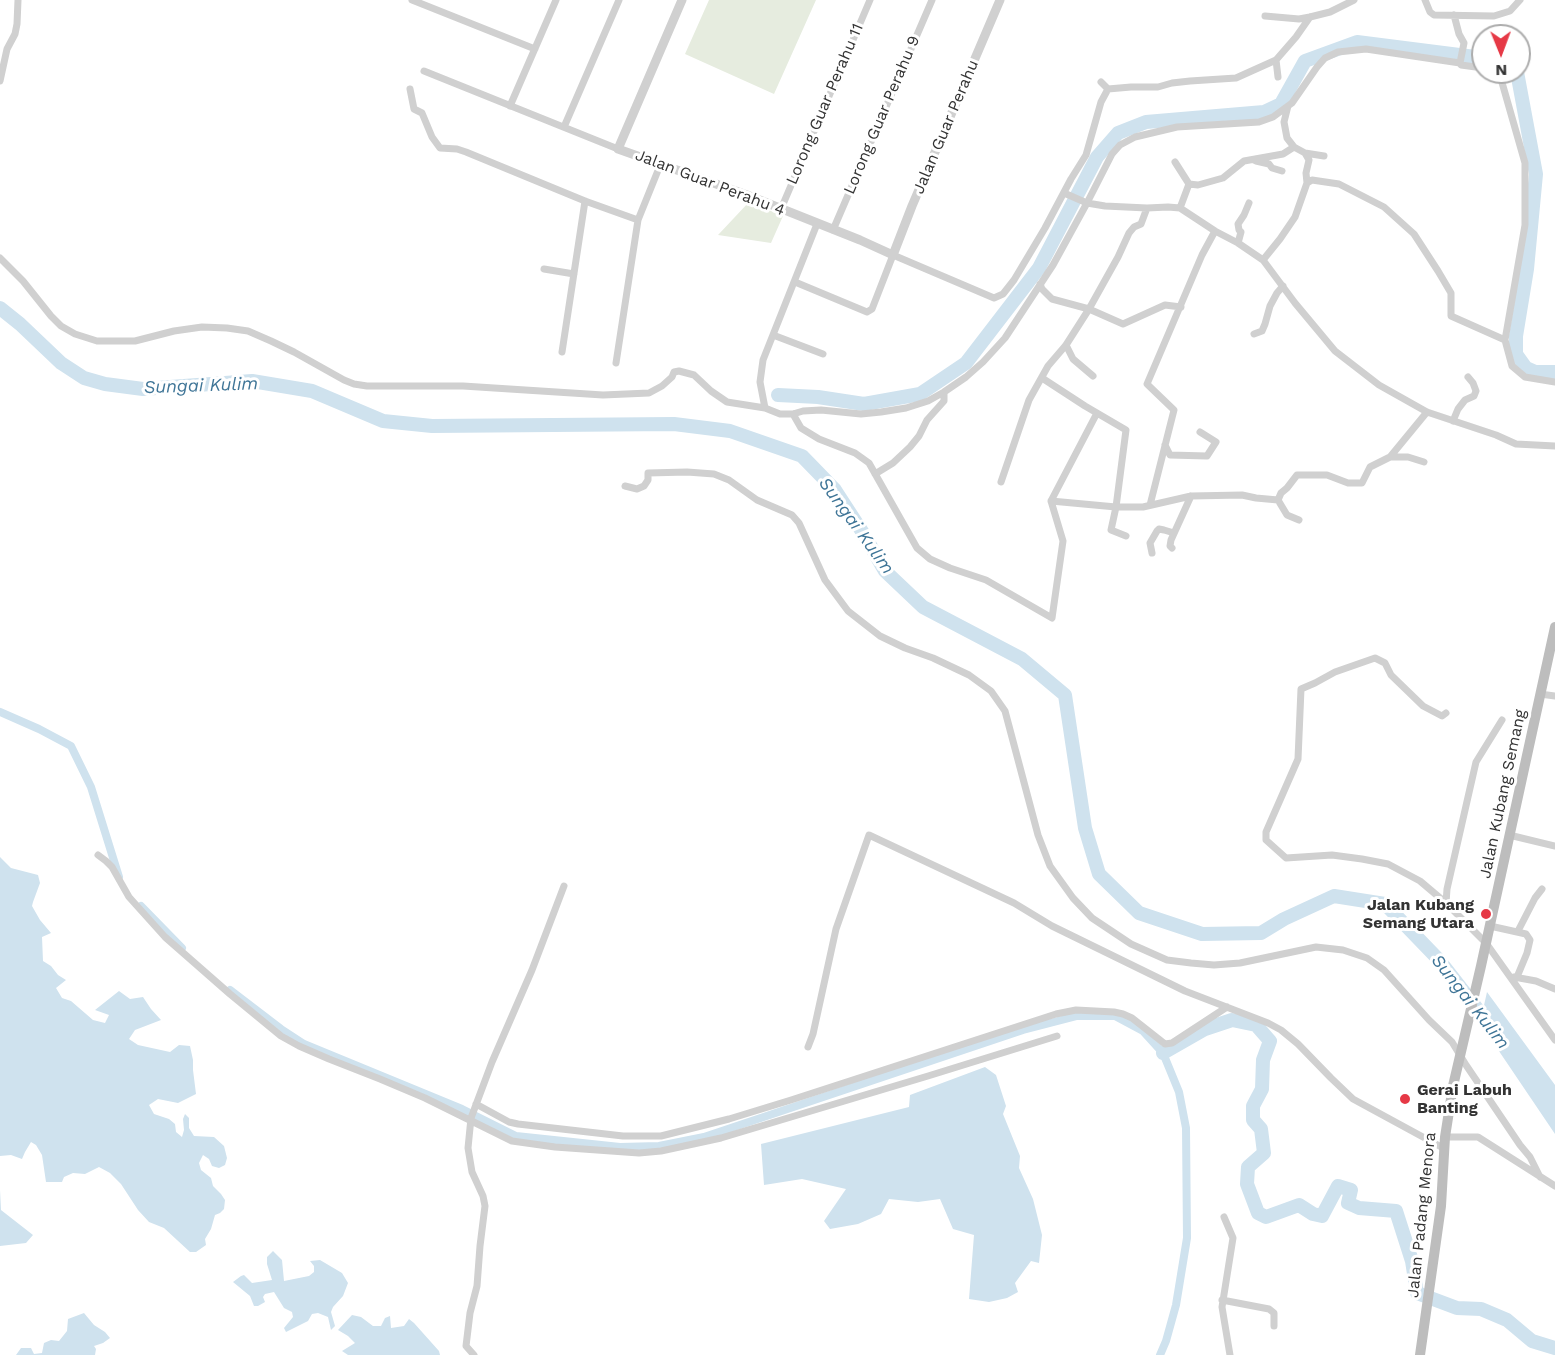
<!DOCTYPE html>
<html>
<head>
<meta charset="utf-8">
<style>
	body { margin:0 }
	#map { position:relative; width:1555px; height:1355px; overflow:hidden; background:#fff; font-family:"Work Sans",sans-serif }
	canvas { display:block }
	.north { position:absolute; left:1471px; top:24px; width:60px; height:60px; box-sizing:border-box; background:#fff; border:2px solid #adadad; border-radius:50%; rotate:179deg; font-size:16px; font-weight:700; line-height:24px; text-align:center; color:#333 }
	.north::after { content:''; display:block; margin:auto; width:21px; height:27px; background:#e63946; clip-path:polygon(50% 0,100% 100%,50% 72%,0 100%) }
</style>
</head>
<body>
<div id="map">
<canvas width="1555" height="1355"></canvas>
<div class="north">N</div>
</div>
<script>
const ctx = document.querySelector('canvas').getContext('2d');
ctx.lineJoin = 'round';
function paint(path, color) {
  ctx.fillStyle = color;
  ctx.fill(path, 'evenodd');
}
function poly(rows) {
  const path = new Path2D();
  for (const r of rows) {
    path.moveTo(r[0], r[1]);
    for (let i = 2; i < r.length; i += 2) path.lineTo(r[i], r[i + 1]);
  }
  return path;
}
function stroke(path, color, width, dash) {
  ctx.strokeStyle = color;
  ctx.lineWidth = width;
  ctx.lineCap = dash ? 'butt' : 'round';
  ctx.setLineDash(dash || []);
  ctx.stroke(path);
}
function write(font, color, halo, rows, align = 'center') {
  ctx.font = font + ' "Work Sans",sans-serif';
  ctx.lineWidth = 6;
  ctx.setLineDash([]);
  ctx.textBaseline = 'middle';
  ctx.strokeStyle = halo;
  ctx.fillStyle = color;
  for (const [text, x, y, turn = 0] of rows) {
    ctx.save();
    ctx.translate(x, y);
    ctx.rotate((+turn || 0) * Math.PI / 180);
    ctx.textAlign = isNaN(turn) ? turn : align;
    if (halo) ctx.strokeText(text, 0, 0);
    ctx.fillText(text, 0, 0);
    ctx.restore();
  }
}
paint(poly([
	[709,0,816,0,774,94,685,54],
	[749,202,783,216,771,243,718,235]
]), '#e6ecdf');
paint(poly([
	[0,857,11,868,38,875,40,883,33,902,32,906,40,920,51,933,42,937,43,961,51,966,58,975,66,980,56,988,62,998,71,1001,93,1020,105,1023,109,1015,95,1010,119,991,130,999,143,997,151,1009,161,1020,135,1030,129,1039,138,1045,170,1052,179,1045,190,1046,193,1060,193,1070,196,1094,178,1103,158,1099,149,1105,154,1114,169,1119,175,1124,176,1132,182,1137,184,1130,183,1119,185,1114,189,1118,189,1128,194,1136,214,1137,224,1146,227,1158,225,1165,219,1168,212,1166,209,1159,203,1155,199,1163,201,1170,211,1178,213,1186,221,1194,225,1200,224,1209,220,1213,215,1215,211,1229,205,1239,206,1245,196,1252,190,1252,164,1228,149,1222,138,1210,121,1184,110,1173,99,1167,85,1174,73,1173,64,1177,62,1182,46,1182,42,1155,36,1145,31,1142,25,1152,22,1159,11,1155,0,1156],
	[1487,992,1555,1085,1555,1134,1480,1023],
	[985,1067,996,1075,1006,1106,1003,1114,1020,1156,1019,1168,1033,1199,1042,1235,1039,1263,1031,1261,1015,1283,1018,1292,1007,1298,989,1302,969,1299,974,1235,953,1229,940,1199,918,1202,889,1199,881,1214,858,1224,830,1229,824,1221,846,1189,802,1179,764,1185,761,1144,909,1107,910,1095],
	[0,1190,1,1210,33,1235,26,1243,0,1246],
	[273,1251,282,1260,284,1281,309,1276,314,1272,314,1266,310,1261,320,1260,342,1273,348,1283,343,1296,333,1307,331,1312,335,1326,331,1330,328,1317,318,1313,312,1314,308,1321,286,1332,284,1328,293,1317,292,1312,284,1308,274,1292,265,1294,263,1297,265,1302,258,1306,254,1306,250,1296,233,1282,241,1276,244,1275,252,1283,272,1280,267,1264,267,1257],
	[84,1313,94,1325,105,1332,110,1338,103,1343,94,1346,96,1349,95,1355,16,1355,21,1348,31,1348,34,1354,42,1353,44,1343,51,1340,59,1341,67,1331,68,1319],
	[352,1315,361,1317,373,1326,381,1326,385,1318,390,1316,391,1328,404,1326,409,1319,414,1323,439,1351,440,1355,348,1355,342,1351,355,1343,348,1336,338,1330]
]), '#cfe2ee');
stroke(poly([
	[0,712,39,729,71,746,91,787,119,877],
	[141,906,182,948],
	[230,990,281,1029,304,1044,462,1109,516,1136,620,1147,659,1146,704,1137,1023,1030,1077,1016,1115,1016,1143,1031,1163,1053,1179,1092,1186,1128,1187,1238,1176,1305,1166,1341,1160,1355]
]), '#cfe2ee', 8);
stroke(poly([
	[1517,72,1536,174,1527,269,1516,336,1516,354,1526,368,1535,372,1555,372],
	[0,308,20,324,61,363,84,378,105,384,143,389,252,381,312,391,383,421,432,426,674,424,730,431,802,456,835,490,863,533,885,571,923,607,1022,659,1065,695,1085,828,1099,874,1139,913,1202,934,1261,933,1284,919,1334,896,1385,904,1439,960,1493,1029],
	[778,395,818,397,864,404,920,394,966,363,1039,268,1097,157,1118,133,1146,122,1264,112,1281,104,1305,61,1357,42,1483,58],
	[1163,1053,1205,1029,1232,1020,1256,1025,1270,1041,1263,1060,1262,1089,1253,1106,1253,1120,1261,1129,1264,1153,1248,1167,1247,1184,1258,1213,1266,1217,1299,1205,1313,1214,1322,1216,1338,1186,1351,1190,1348,1203,1359,1208,1396,1211,1412,1261,1417,1293,1457,1308,1481,1309,1507,1320,1532,1341,1555,1348]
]), '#cfe2ee', 14);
stroke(poly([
	[412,0,535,49],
	[1425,0,1430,12,1434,15,1494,16,1510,11,1520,0],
	[1265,16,1299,19,1310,17,1330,12,1354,0],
	[1276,60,1278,77],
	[1460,63,1461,65,1483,68],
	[424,71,618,149],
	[1492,72,1501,79,1525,163,1525,225,1505,340,1512,366,1525,377,1555,382],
	[0,81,7,49,15,34,17,24,18,0],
	[1101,82,1108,89],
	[410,89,414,109,422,113,432,137,440,148,457,149,466,152,585,201,638,220],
	[510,106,556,0],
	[564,127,619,0],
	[1305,153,1324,156],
	[1256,161,1269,164,1272,168,1282,171],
	[1175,162,1189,184,1180,208],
	[1307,183,1312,180,1339,184,1384,207,1414,234,1438,271,1451,293,1451,316,1505,340],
	[1189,184,1198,185,1223,178,1244,161,1283,154,1294,147],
	[1064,193,1087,203,1105,206,1147,208,1168,207,1180,208,1215,231,1238,243,1263,260,1295,303,1335,351,1379,385,1427,412,1496,435,1516,444,1555,446],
	[781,209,870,0],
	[833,230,932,0],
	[1238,243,1241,232,1239,230,1238,224,1244,215,1249,203],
	[0,258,23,281,51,316,61,326,75,334,97,341,135,341,174,331,202,327,227,328,248,331,271,341,294,352,344,380,354,384,367,386,463,386,603,395,649,393,662,386,672,377,674,372,679,371,694,375,711,391,727,402,765,408,780,414,793,414,803,411,821,410,861,414,881,412,906,408,928,401,944,392,966,377,983,362,1005,338,1053,265,1087,203,1112,154,1120,145,1135,137,1177,127,1259,122,1273,117,1292,103,1317,67,1325,58,1338,52,1366,49,1460,63,1464,43,1459,34,1454,15],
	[1263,260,1280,239,1295,217,1307,183,1306,173,1309,160,1305,153,1294,147,1287,138,1284,122,1288,106],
	[544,269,574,274],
	[795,282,867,312,872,309,893,255,994,298,1003,294,1014,280,1045,228,1071,179,1086,155,1101,102,1108,89,1131,87,1158,87,1172,83,1190,81,1236,78,1276,60,1296,37,1310,17],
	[1040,284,1042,289,1052,299,1089,309,1123,324,1165,305,1181,307],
	[1254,334,1262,331,1265,324,1270,306,1277,293,1283,286],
	[773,335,823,354],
	[1066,345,1073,359,1093,376],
	[562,352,585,201],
	[616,363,638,220,661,163],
	[1042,378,1085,406,1126,430,1116,507,1111,530,1126,536],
	[765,408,760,382,763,360,817,224],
	[793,414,801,428,819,439,855,453,869,463,917,548,930,559,950,568,986,580,1052,618,1063,541,1051,501,1097,413],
	[1453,421,1458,409,1465,400,1474,396,1476,391,1473,383,1468,377],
	[1165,445,1170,455,1207,456,1216,442,1200,432],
	[1390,457,1427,412],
	[875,474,893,463,910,447,919,436,927,420,944,401,944,392],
	[1001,482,1029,400,1048,366,1066,345,1089,309,1118,257,1129,233,1134,227,1141,224,1147,208],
	[625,486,637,489,644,486,648,480,648,473,687,472,714,474,729,480,757,500,792,515,799,523,825,580,848,611,880,636,905,648,933,658,969,675,991,691,1005,711,1038,835,1050,866,1073,898,1092,918,1131,944,1167,960,1191,963,1214,965,1240,963,1316,947,1343,950,1367,958,1384,970,1429,1020,1452,1042,1466,1065,1520,1145,1530,1157,1540,1177],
	[1278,500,1281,493,1287,488,1297,475,1327,475,1348,483,1362,483,1370,467,1390,457,1408,457,1424,462],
	[1051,501,1116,507,1143,507,1191,496,1242,495,1256,498,1278,500,1287,515,1299,520],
	[1150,505,1174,410,1147,384,1202,255,1215,231],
	[1172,548,1170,546,1171,540,1191,496],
	[1152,553,1150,543,1157,531,1159,529,1164,530,1174,533],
	[1540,694,1555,696],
	[1446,713,1442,716,1423,706,1391,675,1385,663,1375,658,1335,672,1315,683,1301,689,1298,759,1266,832,1266,840,1286,858,1332,855,1362,859,1388,864,1420,881,1446,903,1486,943,1555,1040],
	[1509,835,1555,846],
	[98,855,106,861,112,867,129,897,165,937,230,994,281,1036,299,1046,329,1059,380,1079,425,1098,512,1141,555,1147,639,1153,661,1151,721,1138,928,1076,1057,1036],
	[1446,903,1447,889,1476,762,1502,720],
	[1490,926,1526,934,1530,940,1527,953,1517,977],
	[1518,931,1535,898,1542,889],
	[1514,977,1536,981,1555,989],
	[808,1047,813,1034,836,929,869,835,1014,903,1052,926,1185,991,1268,1023,1281,1030,1298,1044,1331,1078,1353,1099,1445,1149],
	[476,1104,509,1122,518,1124,623,1136,661,1136,729,1119,791,1100,1056,1014,1076,1010,1114,1012,1123,1014,1132,1018,1165,1044,1172,1043,1227,1007],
	[1445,1137,1478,1137,1555,1186],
	[1224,1217,1233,1238,1222,1307,1230,1355],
	[1222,1300,1269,1309,1274,1313,1274,1326],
	[474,1355,466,1346,470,1313,477,1286,480,1246,485,1206,483,1196,472,1172,468,1148,471,1118,492,1062,532,970,564,886]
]), '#d0d0d0', 7);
stroke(poly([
	[682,0,618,149,747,195,860,240,893,255,912,206,1000,0]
]), '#d0d0d0', 9);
stroke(poly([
	[1420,1355,1441,1206,1445,1137,1453,1086,1481,966,1555,627]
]), '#bdbdbd', 10);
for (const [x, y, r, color] of [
	[1486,914,6,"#e63946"],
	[1405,1099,6,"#e63946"]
]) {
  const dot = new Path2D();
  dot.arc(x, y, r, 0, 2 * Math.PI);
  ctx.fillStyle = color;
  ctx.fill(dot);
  stroke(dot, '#fff', 2);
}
write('16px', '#333', '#fff', [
	["Lorong Guar Perahu 11",825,104,-67],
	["Lorong Guar Perahu 9",882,115,-67],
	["Jalan Guar Perahu",946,127,-67],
	["Jalan Guar Perahu 4",710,183,21],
	["Jalan Kubang Semang",1503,794,-78],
	["Jalan Padang Menora",1422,1215,-84]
]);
write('bold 16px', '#333', '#fff', [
	["Jalan Kubang",1474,905],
	["Semang Utara",1474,923],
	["Gerai Labuh",1417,1090,"left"],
	["Banting",1417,1108,"left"]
], 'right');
write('italic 18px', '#3f7597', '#fff', [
	["Sungai Kulim",201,386,-2],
	["Sungai Kulim",856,526,54],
	["Sungai Kulim",1470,1002,52]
]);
</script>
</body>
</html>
